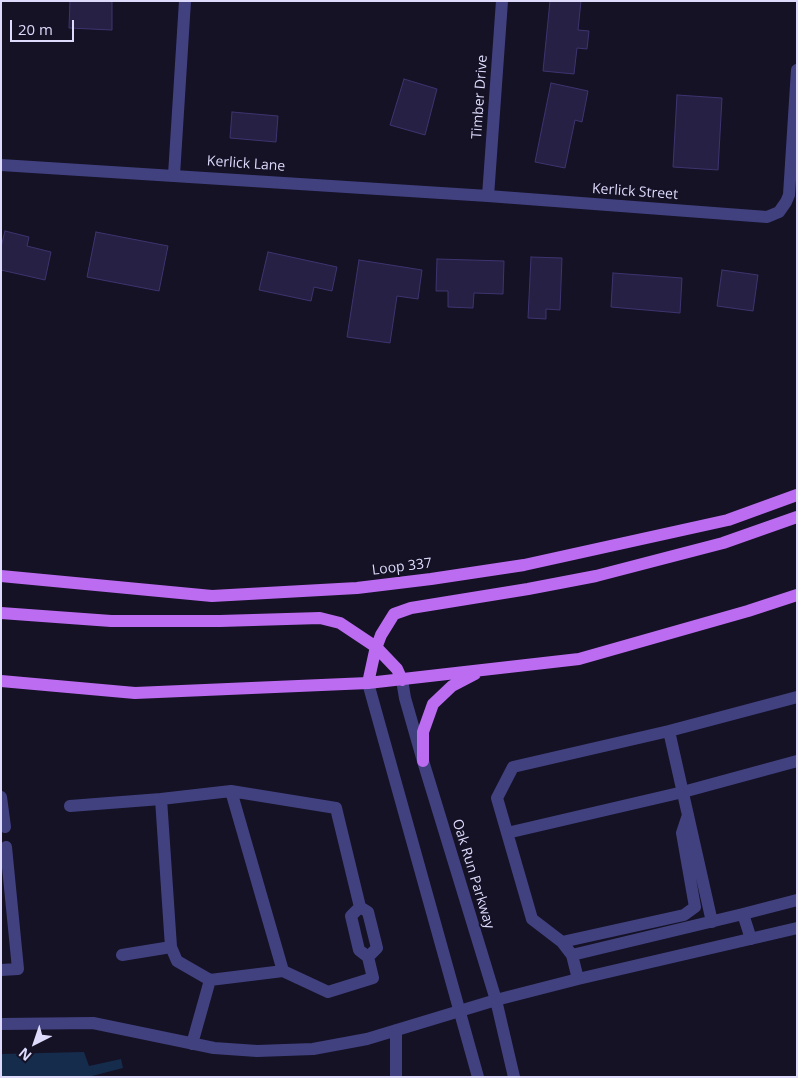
<!DOCTYPE html>
<html>
<head>
<meta charset="utf-8">
<style>
	body { margin:0 }
	#map { position:relative; width:798px; height:1078px; overflow:hidden; background:#151226; font-family:"Open Sans",sans-serif }
	canvas { display:block }
	.frame { position:absolute; inset:0; border:2px solid #dddafc; pointer-events:none }
	.north { position:absolute; left:10px; top:1018px; width:50px; height:50px; -webkit-text-stroke:4px #151226; paint-order:stroke; rotate:221deg; font-size:14px; font-weight:700; line-height:20px; text-align:center; color:#dddafc }
	.north::after { content:''; display:block; margin:auto; width:18px; height:22px; background:#dddafc; clip-path:polygon(50% 0,100% 100%,50% 72%,0 100%) }
	.scale { position:absolute; left:10px; top:20px; width:64px; height:22px; box-sizing:border-box; border:2px solid #dddafc; border-top:0; padding-left:6px; font-size:15px; line-height:18px; white-space:nowrap; color:#dddafc; -webkit-text-stroke:4px #151226; paint-order:stroke }
</style>
</head>
<body>
<div id="map">
<canvas width="798" height="1078"></canvas>
<div class="frame"></div>
<div class="north">N</div>
<div class="scale">20 m</div>
</div>
<script>
const ctx = document.querySelector('canvas').getContext('2d');
ctx.lineJoin = 'round';
function paint(path, color) {
  ctx.fillStyle = color;
  ctx.fill(path, 'evenodd');
}
function poly(rows) {
  const path = new Path2D();
  for (const r of rows) {
    path.moveTo(r[0], r[1]);
    for (let i = 2; i < r.length; i += 2) path.lineTo(r[i], r[i + 1]);
  }
  return path;
}
function stroke(path, color, width, dash) {
  ctx.strokeStyle = color;
  ctx.lineWidth = width;
  ctx.lineCap = dash ? 'butt' : 'round';
  ctx.setLineDash(dash || []);
  ctx.stroke(path);
}
function write(font, color, halo, rows, align = 'center') {
  ctx.font = font + ' "Open Sans",sans-serif';
  ctx.lineWidth = 4;
  ctx.setLineDash([]);
  ctx.textBaseline = 'middle';
  ctx.strokeStyle = halo;
  ctx.fillStyle = color;
  for (const [text, x, y, turn = 0] of rows) {
    ctx.save();
    ctx.translate(x, y);
    ctx.rotate((+turn || 0) * Math.PI / 180);
    ctx.textAlign = isNaN(turn) ? turn : align;
    if (halo) ctx.strokeText(text, 0, 0);
    ctx.fillText(text, 0, 0);
    ctx.restore();
  }
}
paint(poly([
	[84,1052,89,1066,121,1059,123,1068,88,1077,1,1077,1,1054]
]), '#162c4c');
const building = poly([
	[70,1,112,1,112,30,69,28,70,1],
	[550,1,581,1,578,30,589,31,587,49,577,48,574,74,543,71,550,1],
	[404,79,437,89,425,135,390,125,404,79],
	[551,83,588,91,582,122,575,120,565,168,535,162,551,83],
	[677,95,722,98,718,170,673,167,677,95],
	[232,112,278,116,276,142,230,138,232,112],
	[5,231,29,237,27,246,51,252,45,280,1,270,1,247,5,231],
	[96,232,168,246,159,291,87,277,96,232],
	[268,252,337,267,332,291,314,287,311,301,259,290,268,252],
	[531,257,562,258,560,310,546,309,546,319,528,318,531,257],
	[437,259,504,261,503,294,474,293,473,308,448,307,448,291,436,291,437,259],
	[359,260,422,270,418,299,397,296,390,343,347,337,359,260],
	[722,270,758,275,753,311,717,306,722,270],
	[613,273,682,278,680,313,611,307,613,273]
]);
paint(building, '#262045');
stroke(building, '#3e346f', 1);
stroke(poly([
	[669,731,712,922],
	[231,791,336,808,360,907,368,912,377,948,368,957],
	[1,797,5,827],
	[70,806,161,799],
	[507,833,683,792,797,761],
	[743,914,797,900],
	[562,942,684,915,695,907,682,833,688,815],
	[122,955,171,947],
	[572,955,743,914,751,939],
	[1,970,18,969,6,847],
	[283,971,328,992,373,978,368,957,359,950,351,916,360,907],
	[578,979,797,928],
	[1,1024,93,1023,214,1048,257,1051,313,1049,367,1039,496,1000,578,979,572,955,562,942,532,919,497,798,513,767,669,731,797,697],
	[192,1044,210,980,177,961,171,947,161,799,231,791,283,971,210,980],
	[396,1077,396,1030]
]), '#424180', 12);
stroke(poly([
	[1,165,488,196,767,217,779,212,786,202,789,195,797,70],
	[174,175,185,1],
	[488,196,502,1]
]), '#424180', 12);
stroke(poly([
	[402,680,405,698,423,761,496,1000,514,1077],
	[368,683,478,1077]
]), '#424180', 12);
stroke(poly([
	[1,576,212,596,357,588,431,579,524,565,728,520,797,495],
	[1,613,111,621,220,621,320,618,340,623,376,647,397,669,402,680],
	[1,681,135,693,368,683,579,659,748,611,797,595],
	[368,683,375,651,381,635,394,614,411,608,528,589,596,576,723,543,797,517],
	[423,761,423,732,433,704,452,686,475,674]
]), '#bc6cf1', 12);
write('14px', '#dddafc', '#151226', [
	["Timber Drive",480,97,-86],
	["Kerlick Lane",246,164,4],
	["Kerlick Street",635,192,4],
	["Loop 337",402,567,-7],
	["Oak Run Parkway",473,874,73]
]);
</script>
</body>
</html>
